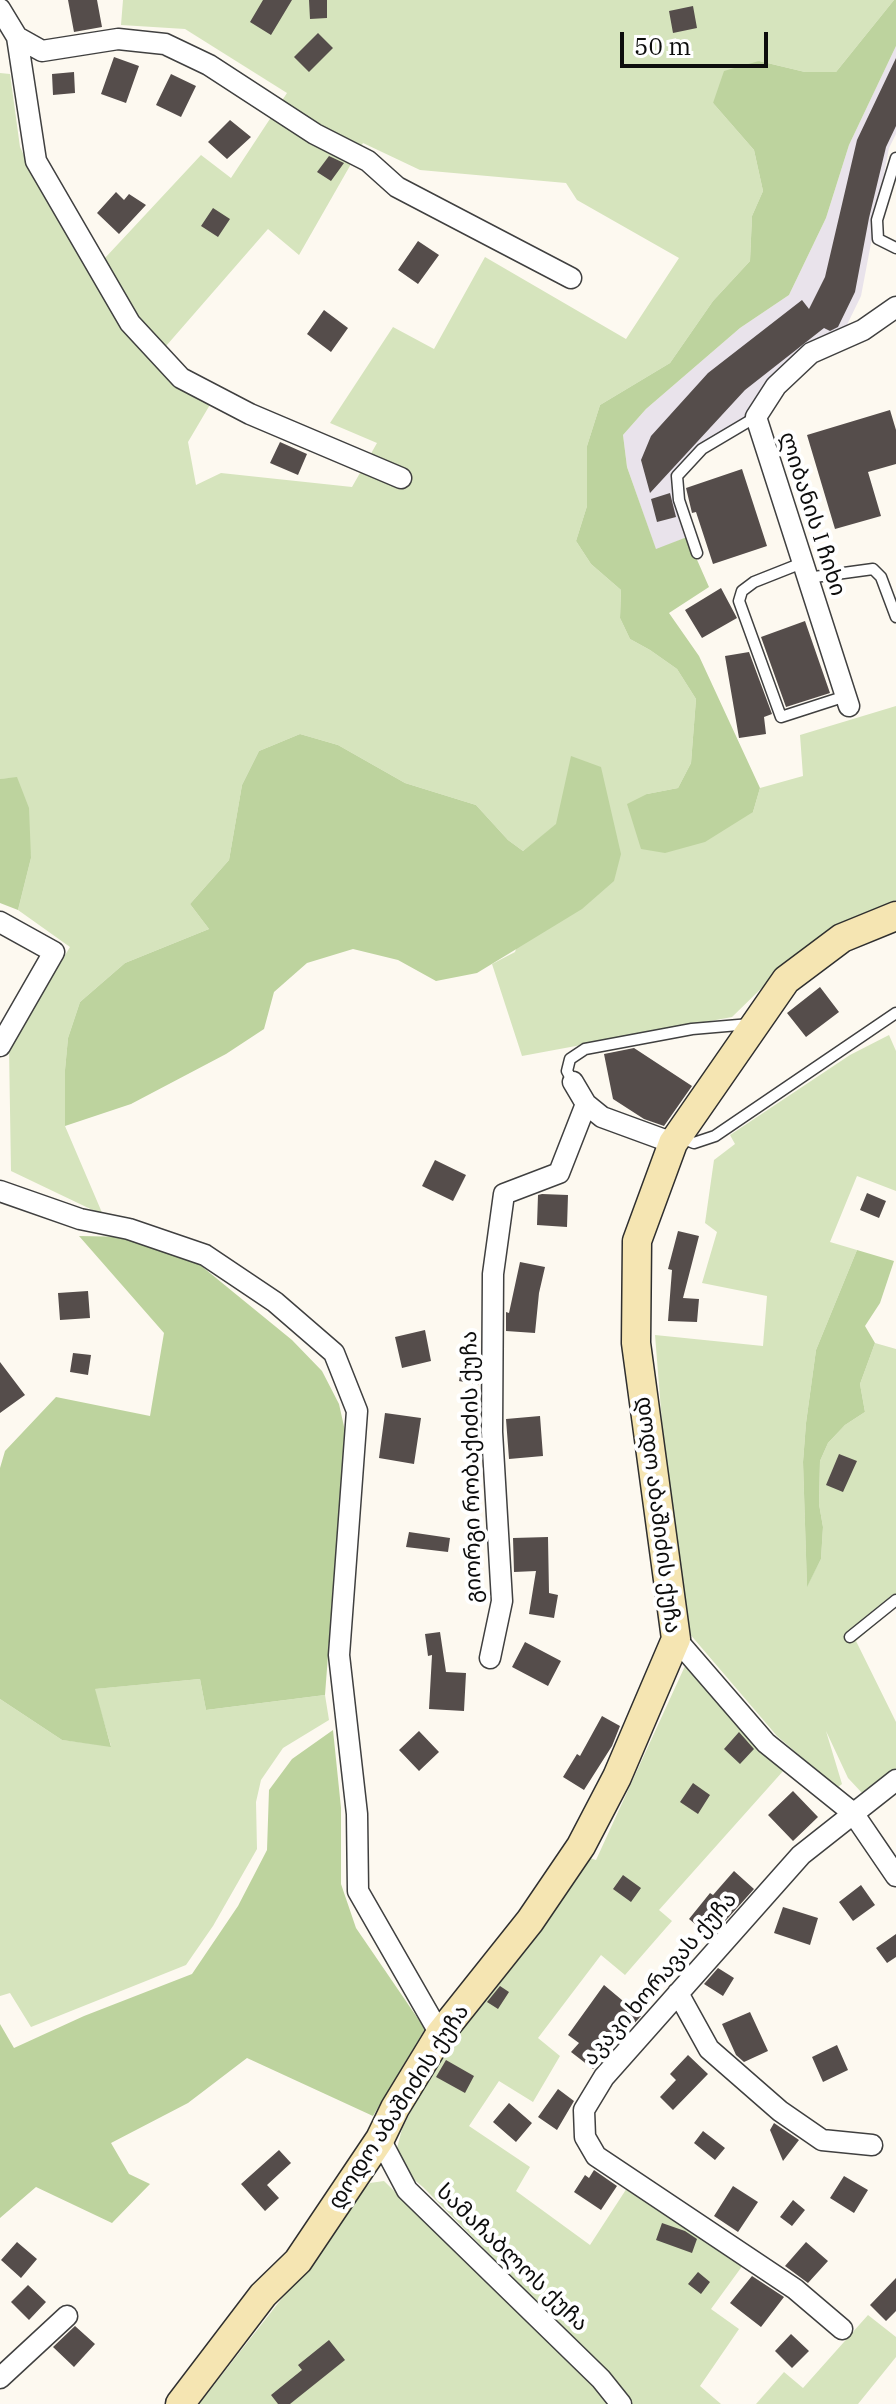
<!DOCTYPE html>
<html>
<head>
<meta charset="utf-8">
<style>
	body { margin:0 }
	#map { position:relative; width:896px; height:2404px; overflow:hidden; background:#fdf9f0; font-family:"IBM Plex Serif",serif }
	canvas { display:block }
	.scale { position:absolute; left:620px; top:32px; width:148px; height:36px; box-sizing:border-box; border:4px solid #0d0d0d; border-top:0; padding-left:10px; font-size:24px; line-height:28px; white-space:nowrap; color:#0d0d0d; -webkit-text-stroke:6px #fff; paint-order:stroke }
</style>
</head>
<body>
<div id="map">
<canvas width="896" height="2404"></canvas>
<div class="scale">50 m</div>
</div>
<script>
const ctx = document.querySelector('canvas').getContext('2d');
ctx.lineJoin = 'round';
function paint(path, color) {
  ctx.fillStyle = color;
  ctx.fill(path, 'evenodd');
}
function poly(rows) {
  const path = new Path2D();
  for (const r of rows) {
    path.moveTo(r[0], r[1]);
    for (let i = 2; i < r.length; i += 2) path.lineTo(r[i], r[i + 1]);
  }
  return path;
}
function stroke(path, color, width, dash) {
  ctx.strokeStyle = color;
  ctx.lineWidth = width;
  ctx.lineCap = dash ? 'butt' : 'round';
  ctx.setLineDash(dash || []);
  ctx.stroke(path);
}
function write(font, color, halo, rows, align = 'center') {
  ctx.font = font + ' "IBM Plex Serif","Noto Sans Georgian",serif';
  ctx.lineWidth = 8;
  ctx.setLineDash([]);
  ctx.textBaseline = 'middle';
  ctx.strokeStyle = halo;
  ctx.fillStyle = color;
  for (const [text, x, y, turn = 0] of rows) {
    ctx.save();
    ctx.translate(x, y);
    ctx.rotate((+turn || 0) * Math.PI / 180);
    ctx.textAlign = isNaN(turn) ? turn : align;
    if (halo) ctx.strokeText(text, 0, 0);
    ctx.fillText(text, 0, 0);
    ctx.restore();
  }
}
paint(poly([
	[896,46,896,134,889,148,861,296,843,333,754,413,673,475,687,537,656,550,627,467,623,435,646,409,740,328,789,295,826,218,849,145]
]), '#e9e3eb');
paint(poly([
	[123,0,894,0,836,72,805,72,759,61,713,103,754,150,763,191,752,216,750,261,713,301,670,363,600,405,587,446,587,506,576,541,591,564,621,590,620,618,630,639,650,650,677,669,696,699,691,763,678,788,647,794,753,812,760,788,803,776,800,735,896,706,896,900,828,931,772,978,732,1017,522,1056,492,964,515,952,556,825,523,851,508,840,476,805,405,783,338,745,300,734,259,751,242,785,229,860,190,904,209,929,125,963,80,1002,68,1038,65,1070,65,1126,103,1215,11,1171,9,1048,70,947,18,910,31,858,17,778,0,779,0,73,10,74,20,147,34,176,91,273,201,155,231,178,287,93,185,29,121,25],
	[363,143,420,170,566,183,577,200,679,258,626,339,485,257,434,349,393,327,330,423,377,443,352,487,221,473,196,485,188,442,211,403,153,361,268,229,299,255],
	[889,1035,896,1051,896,1191,857,1176,830,1242,857,1250,816,1350,806,1423,803,1462,807,1586,821,1559,823,1527,819,1504,820,1461,828,1443,845,1425,865,1412,860,1384,875,1343,896,1349,896,1607,856,1641,896,1722,896,1768,863,1794,848,1778,826,1731,842,1784,837,1788,777,1736,689,1633,671,1535,655,1335,763,1346,767,1296,702,1283,717,1232,705,1223,714,1160,735,1144,730,1135,850,1055],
	[685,1666,761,1753,784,1770,659,1910,672,1921,625,1975,601,1955,538,2038,560,2056,533,2102,499,2081,469,2126,530,2167,516,2191,590,2245,627,2188,743,2265,711,2309,739,2329,700,2386,721,2404,630,2404,602,2368,423,2187,407,2174,396,2152,402,2129,444,2047,587,1857,596,1860],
	[200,1679,206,1710,325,1695,329,1720,283,1748,261,1780,256,1802,257,1849,213,1926,186,1965,31,2027,10,1993,0,1996,0,1699,62,1740,111,1746,94,1689],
	[384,2181,601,2393,610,2404,199,2404,290,2288,355,2199,370,2183],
	[868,2315,896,2337,896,2357,858,2404,756,2404,784,2372,803,2388]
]), '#d6e4bd');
paint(poly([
	[894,0,896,0,896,46,849,145,826,218,789,295,740,328,646,409,623,435,627,467,656,549,687,537,709,587,669,613,699,656,760,788,753,812,705,842,665,853,641,849,627,804,647,794,678,788,691,763,696,699,677,669,650,650,630,639,620,618,621,590,591,564,576,541,587,506,587,446,600,405,670,363,713,301,750,261,752,216,763,191,754,150,713,103,724,71,759,61,805,72,836,72],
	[300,734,338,745,405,783,476,805,508,840,523,851,556,824,571,756,601,767,621,854,614,881,582,909,477,973,436,981,398,960,353,949,307,963,274,992,264,1029,226,1054,131,1104,65,1126,65,1070,68,1038,80,1002,125,963,209,929,190,904,229,860,242,785,259,751],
	[17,777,29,808,31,858,18,910,0,903,0,779],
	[79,1236,130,1237,194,1260,292,1340,322,1371,339,1404,345,1431,325,1695,206,1710,200,1679,95,1689,111,1747,62,1740,0,1699,0,1468,5,1451,56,1397,150,1416,164,1333],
	[857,1250,894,1261,880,1303,865,1326,875,1343,860,1384,865,1412,845,1425,828,1443,820,1461,819,1504,823,1527,821,1559,807,1587,803,1462,806,1423,816,1350],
	[333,1730,341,1808,341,1884,356,1928,425,2029,373,2116,247,2058,188,2103,111,2143,129,2174,150,2184,112,2223,36,2187,0,2218,0,2024,14,2048,84,2016,192,1974,238,1906,267,1850,269,1790,292,1759]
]), '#bdd39e');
paint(poly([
	[68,0,97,0,102,27,74,32],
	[263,0,292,0,271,35,250,22],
	[309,0,327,0,327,18,310,19],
	[693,6,697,28,673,33,669,11],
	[318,33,333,48,309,72,294,57],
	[114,57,139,66,126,103,101,94],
	[896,58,896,126,886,147,869,218,855,292,838,327,830,331,824,328,745,390,650,493,641,460,651,436,708,373,802,300,809,309,825,277,857,140],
	[74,72,75,93,53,95,52,74],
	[171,74,196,86,181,117,156,105],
	[230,120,251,137,227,159,208,142],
	[329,156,344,163,331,181,317,172],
	[116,192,124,200,129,194,146,205,119,234,97,213],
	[213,208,230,219,218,237,201,226],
	[418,241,439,255,418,284,398,270],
	[324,310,348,328,331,352,307,334],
	[890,410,896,430,896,464,868,472,881,516,835,529,807,435],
	[280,442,307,454,298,475,270,463],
	[742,469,767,546,713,564,696,512,692,513,686,488],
	[670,493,676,517,657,522,651,499],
	[721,588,737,618,702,638,685,610],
	[805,621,830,693,786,707,761,637],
	[749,652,772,714,764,717,766,734,739,738,725,656],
	[820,987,839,1012,806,1037,787,1013],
	[634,1048,692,1086,664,1126,644,1119,613,1099,604,1054],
	[435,1160,466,1175,453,1201,422,1186],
	[867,1193,886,1201,879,1218,860,1210],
	[542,1194,568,1195,567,1227,537,1225,538,1195],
	[678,1231,699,1236,683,1298,699,1299,697,1322,668,1321,672,1270,668,1269],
	[520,1262,545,1267,539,1293,535,1333,506,1331,506,1312,509,1313],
	[88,1291,90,1318,60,1320,58,1293],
	[425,1330,431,1361,402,1368,395,1337],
	[73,1353,91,1355,88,1375,70,1372],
	[464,1353,479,1355,479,1385,459,1381],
	[0,1362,25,1395,0,1413],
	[385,1413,421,1418,414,1464,379,1458],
	[540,1416,543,1456,509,1459,506,1419],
	[839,1454,857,1461,843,1492,826,1485],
	[409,1532,450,1538,448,1552,406,1547],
	[548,1537,549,1593,558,1595,554,1618,529,1614,536,1571,514,1572,513,1538],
	[440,1632,446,1672,466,1673,464,1711,429,1709,432,1655,428,1656,425,1634],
	[525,1642,561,1661,548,1686,512,1667],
	[602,1716,620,1726,612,1746,584,1790,563,1777,577,1754,580,1756],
	[419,1731,439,1752,419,1771,399,1750],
	[739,1732,754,1749,740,1764,724,1749],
	[693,1783,710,1795,698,1814,680,1802],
	[793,1791,818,1817,793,1841,768,1815],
	[734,1871,754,1889,711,1937,689,1919,710,1893,713,1895],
	[623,1875,641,1888,631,1902,613,1889],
	[861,1885,875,1905,853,1921,839,1902],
	[783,1907,818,1918,810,1945,774,1933],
	[896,1934,896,1957,887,1963,876,1948],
	[718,1968,734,1978,723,1996,704,1984],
	[604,1985,641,2016,593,2069,571,2052,579,2043,568,2035],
	[500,1986,509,1992,498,2009,487,2002],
	[750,2012,768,2051,744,2062,736,2055,722,2024],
	[837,2045,848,2070,823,2082,812,2057],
	[688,2055,708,2074,673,2110,660,2097,676,2080,670,2074],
	[446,2060,474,2076,465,2093,436,2077],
	[558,2089,574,2101,557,2130,538,2117],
	[509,2103,532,2123,516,2142,493,2122],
	[774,2123,799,2140,783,2161,770,2130],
	[703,2131,725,2148,715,2160,694,2143],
	[279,2150,291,2163,267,2185,279,2198,265,2211,241,2184],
	[594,2170,617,2186,601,2210,574,2192,585,2175,589,2178],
	[844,2176,868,2190,854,2213,830,2198],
	[733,2186,758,2202,738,2232,714,2216],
	[793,2200,805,2210,792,2226,780,2217],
	[662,2223,685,2231,697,2239,692,2253,656,2240],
	[17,2242,37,2259,21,2278,1,2260],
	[806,2242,828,2261,808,2283,785,2266],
	[698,2272,710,2282,701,2294,688,2284],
	[752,2276,784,2297,761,2327,730,2303],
	[896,2278,896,2311,886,2321,870,2305],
	[28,2285,46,2302,29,2320,11,2302],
	[75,2326,95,2344,74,2367,53,2347],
	[791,2334,809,2351,792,2368,775,2351],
	[329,2340,345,2360,290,2404,278,2404,271,2395,302,2370,298,2365]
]), '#554d4b');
const lane = poly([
	[896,158,877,220,878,239,896,248],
	[697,553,679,500,677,476,702,449,756,417],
	[802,563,754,582,742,591,739,601,781,717,846,696],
	[807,578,873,569,881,577,896,617],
	[573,1082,567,1071,570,1059,585,1049,692,1029,750,1024],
	[679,1137,694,1143,715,1136,896,1013],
	[850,1637,896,1600]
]);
const street = poly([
	[0,9,17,37,42,51,118,39,165,44,209,65,315,134,368,161,397,187,571,278],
	[17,37,36,161,130,323,181,378,250,414,401,478],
	[849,706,756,417,776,386,811,353,863,330,896,307],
	[0,922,54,952,0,1046],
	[586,1104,602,1117,673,1143],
	[0,1191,80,1219,129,1229,205,1255,275,1302,334,1353,357,1411,339,1655,357,1814,358,1891,440,2034],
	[676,1639,766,1743,853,1813,896,1876],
	[490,1658,502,1601,492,1432,493,1274,504,1194,559,1173,586,1104,573,1082],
	[678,1993,709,2049,780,2111,822,2140,872,2145],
	[380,2139,407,2190,601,2379,621,2404],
	[842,2329,795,2289,596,2156,585,2137,584,2110,604,2077,801,1855,896,1780],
	[0,2378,67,2316]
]);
const secondary = poly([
	[180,2404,263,2295,298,2261,380,2139,395,2108,440,2034,530,1921,581,1846,617,1777,676,1639,636,1343,637,1241,673,1143,786,980,842,938,896,916]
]);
stroke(lane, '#404040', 13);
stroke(street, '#404040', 23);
stroke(secondary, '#2f2f2f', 31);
stroke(lane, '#fff', 10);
stroke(street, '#fff', 20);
stroke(secondary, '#f5e5b2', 28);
write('22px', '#0d0d0d', '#fff', [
	["ლიბანის I ჩიხი",812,514,72],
	["გიორგი რობაქიძის ქუჩა",472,1467,-91],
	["დოდო აბაშიძის ქუჩა",658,1515,83],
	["აკაკი ხორავას ქუჩა",660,1979,-49],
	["დოდო აბაშიძის ქუჩა",399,2107,-57],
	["სამაჩაბლოს ქუჩა",512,2258,44]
]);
</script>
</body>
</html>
